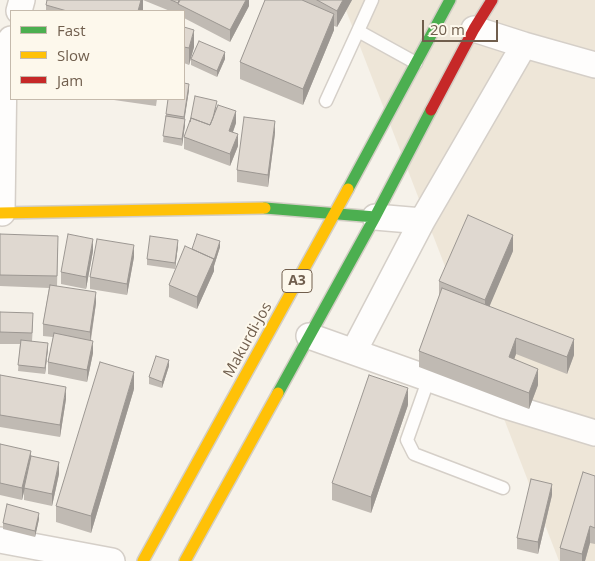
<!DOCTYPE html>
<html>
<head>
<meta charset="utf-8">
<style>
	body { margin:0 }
	#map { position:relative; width:595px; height:561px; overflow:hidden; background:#f6f2ea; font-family:"Open Sans",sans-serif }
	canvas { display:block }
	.legend { position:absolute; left:10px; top:10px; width:175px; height:90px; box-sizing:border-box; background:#fdf8ec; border:1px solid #c5baac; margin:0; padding:6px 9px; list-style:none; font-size:15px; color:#705e4d }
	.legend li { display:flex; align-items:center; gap:10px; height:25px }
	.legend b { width:25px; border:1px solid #c5baac }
	.scale { position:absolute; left:422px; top:20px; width:76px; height:22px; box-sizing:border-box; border:2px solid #705e4d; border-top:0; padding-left:6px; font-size:15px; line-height:18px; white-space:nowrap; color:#705e4d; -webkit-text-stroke:4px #fdf8ec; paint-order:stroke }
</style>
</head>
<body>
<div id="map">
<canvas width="595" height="561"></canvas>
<ul class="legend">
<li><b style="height:6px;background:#4caf50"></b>Fast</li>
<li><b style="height:6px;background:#ffc107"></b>Slow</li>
<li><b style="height:6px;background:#c62828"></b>Jam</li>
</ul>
<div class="scale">20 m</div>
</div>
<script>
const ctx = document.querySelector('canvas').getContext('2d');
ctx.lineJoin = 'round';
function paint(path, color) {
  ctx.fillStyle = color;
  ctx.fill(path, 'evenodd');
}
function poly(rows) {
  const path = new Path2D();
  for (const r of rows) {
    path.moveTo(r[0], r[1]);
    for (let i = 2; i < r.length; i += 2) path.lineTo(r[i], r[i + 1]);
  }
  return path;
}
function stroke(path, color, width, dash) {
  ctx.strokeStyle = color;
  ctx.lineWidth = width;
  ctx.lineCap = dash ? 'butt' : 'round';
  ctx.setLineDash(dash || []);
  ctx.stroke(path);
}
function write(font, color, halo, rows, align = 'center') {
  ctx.font = font + ' "Open Sans",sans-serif';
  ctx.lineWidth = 4;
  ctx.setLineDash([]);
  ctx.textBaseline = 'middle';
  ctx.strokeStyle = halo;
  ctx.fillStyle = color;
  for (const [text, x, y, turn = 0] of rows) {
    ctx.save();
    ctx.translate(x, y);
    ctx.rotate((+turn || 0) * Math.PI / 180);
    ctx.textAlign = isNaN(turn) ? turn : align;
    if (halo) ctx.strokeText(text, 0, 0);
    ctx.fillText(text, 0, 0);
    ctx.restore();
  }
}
paint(poly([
	[342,0,595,0,595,561,559,561]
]), '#eee6d8');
const lane = poly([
	[372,0,358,31,416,63],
	[326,101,358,31],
	[429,378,407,440,414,454,503,488]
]);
const street = poly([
	[19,11,22,0],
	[474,29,524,45,595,65],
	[2,213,4,65,11,39],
	[375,217,422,221],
	[309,336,503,405,595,433],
	[354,351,422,221,524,45],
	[0,540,112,561]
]);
const fast = poly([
	[348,189,450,0],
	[265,208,375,217],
	[278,393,375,217,431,110]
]);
const slow = poly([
	[0,213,265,208],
	[143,561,348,189],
	[185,561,278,393]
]);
const jam = poly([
	[431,110,474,29,492,0]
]);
stroke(lane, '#d5cfc8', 15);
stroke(street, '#d5cfc8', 28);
stroke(fast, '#d3cec5', 14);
stroke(slow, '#d3cec5', 14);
stroke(jam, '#d3cec5', 14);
stroke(lane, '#fefdfc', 12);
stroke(street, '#fefdfc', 25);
stroke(fast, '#4caf50', 11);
stroke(slow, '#ffc107', 11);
stroke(jam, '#c62828', 11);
paint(poly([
	[143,0,143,11,46,11,46,5],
	[143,0,249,0,249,6,230,42,184,18,184,11,170,11],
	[265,0,352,0,337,27,334,26,334,30,303,105,240,79,240,62],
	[184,27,194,47,189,65,184,63],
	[191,59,225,59,217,77,191,65],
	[189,90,184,119,185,125,182,146,163,142,166,114],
	[114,99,157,99,156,106,114,100],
	[217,107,236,123,233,132,238,146,230,166,184,149,184,137],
	[275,133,268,187,237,182,237,170],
	[0,234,58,248,57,286,96,303,91,340,93,353,87,382,48,374,48,362,53,337,43,336,43,324,49,288,0,286],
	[178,246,175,269,147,265,147,259],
	[220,247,214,266,214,271,197,309,169,297,169,285,192,249],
	[93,251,86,289,61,284,61,272],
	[513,251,489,306,574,355,567,374,516,354,514,359,538,385,529,409,419,367,419,351,439,297,439,281],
	[134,257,127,295,90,289,90,277],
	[0,312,33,325,32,341,48,349,45,374,18,371,20,344,0,344],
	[169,366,162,388,149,384,149,377],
	[0,375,66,399,60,437,0,427],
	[134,389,91,533,56,522,56,506],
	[408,405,371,513,332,500,332,483],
	[0,444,59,474,52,506,24,500,24,491,22,500,0,495],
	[595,476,595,544,590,543,585,561,560,561,560,548],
	[552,495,538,554,517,549,517,538],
	[39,519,35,537,3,529,3,523]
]), '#c0bab3');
paint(poly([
	[141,0,143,0,143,11,138,11],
	[246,0,249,0,249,6,230,42,230,30],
	[343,0,352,0,337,27,337,11],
	[334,14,334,30,303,105,303,89],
	[194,30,194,47,189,65,189,48],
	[225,52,225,59,217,77,217,71],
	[189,84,189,90,184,123,184,117],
	[236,111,236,123,229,143,229,131],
	[185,119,185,125,182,146,182,139],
	[275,121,275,133,268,187,268,175],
	[238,134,238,146,230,166,230,154],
	[513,235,513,251,485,317,485,300],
	[93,239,93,251,86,289,86,277],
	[178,240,178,246,175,269,175,263],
	[220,241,220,247,214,266,214,260],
	[134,245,134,257,127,295,127,284],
	[214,259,214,271,197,309,197,297],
	[96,292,96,303,90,343,90,332],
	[516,338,516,354,509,374,509,357],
	[574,339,574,355,567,374,567,357],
	[93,341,93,353,87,382,87,370],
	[48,343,48,349,45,374,45,368],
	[169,360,169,366,162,388,162,382],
	[538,369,538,385,529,409,529,393],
	[134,372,134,389,91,533,91,516],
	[66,387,66,399,60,437,60,425],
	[408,388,408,405,371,513,371,497],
	[31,451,31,463,22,500,22,488],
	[59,462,59,474,52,506,52,494],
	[552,484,552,495,538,554,538,542],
	[39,513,39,519,35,537,35,531],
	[590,526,590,543,585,561,582,561,582,554]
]), '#9c9792');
const building = poly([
	[47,0,141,0,138,11,67,11,46,5,47,0],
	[171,0,179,0,178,3,171,0],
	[180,0,246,0,230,30,178,4,180,0],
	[265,0,302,0,334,14,303,89,240,62,265,0],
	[317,0,343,0,337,11,317,0],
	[184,27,194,30,189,48,184,47,184,27],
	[199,41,225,52,217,71,191,59,199,41],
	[184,83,189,84,184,117,166,114,168,99,184,99,184,83],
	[195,96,217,101,213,118,210,125,191,118,190,122,195,96],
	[218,105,236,111,229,131,238,134,230,154,184,137,191,118,210,125,218,105],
	[166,116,185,119,182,139,163,136,166,116],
	[244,117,275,121,268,175,237,170,244,117],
	[468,215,513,235,485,300,439,281,468,215],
	[0,234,58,236,57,276,0,275,0,234],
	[68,234,93,239,86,277,61,272,68,234],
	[197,234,220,241,214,260,213,260,214,259,192,249,197,234],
	[150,236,178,240,175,263,147,259,150,236],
	[97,239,134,245,127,284,90,277,97,239],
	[185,246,214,259,197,297,169,285,185,246],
	[50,285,96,292,90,332,43,324,50,285],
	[442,288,574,339,567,357,516,338,509,357,538,369,529,393,419,351,442,288],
	[0,312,33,313,32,333,0,332,0,312],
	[54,333,93,341,87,370,48,362,54,333],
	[21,340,48,343,45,368,18,365,21,340],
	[156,356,169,360,162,382,149,377,156,356],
	[100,362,134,372,91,516,56,506,100,362],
	[0,375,66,387,60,425,0,415,0,375],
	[369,375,408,388,371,497,332,483,369,375],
	[0,444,31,451,22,488,0,483,0,444],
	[31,456,59,462,52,494,24,488,31,456],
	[583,472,595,476,595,528,590,526,582,554,560,548,583,472],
	[531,479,552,484,538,542,517,538,531,479],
	[7,504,39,513,35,531,3,523,7,504]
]);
paint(building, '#dfd8d0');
stroke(building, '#9c9792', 1);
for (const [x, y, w] of [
	[297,281,30]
]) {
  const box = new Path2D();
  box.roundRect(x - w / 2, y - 11.5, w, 23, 4);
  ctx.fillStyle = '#fdf8ec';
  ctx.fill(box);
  stroke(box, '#705e4d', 1);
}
write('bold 14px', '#705e4d', null, [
	["A3",297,281]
]);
write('15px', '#705e4d', '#fdf8ec', [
	["Makurdi-Jos",248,340,-61]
]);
</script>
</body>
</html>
